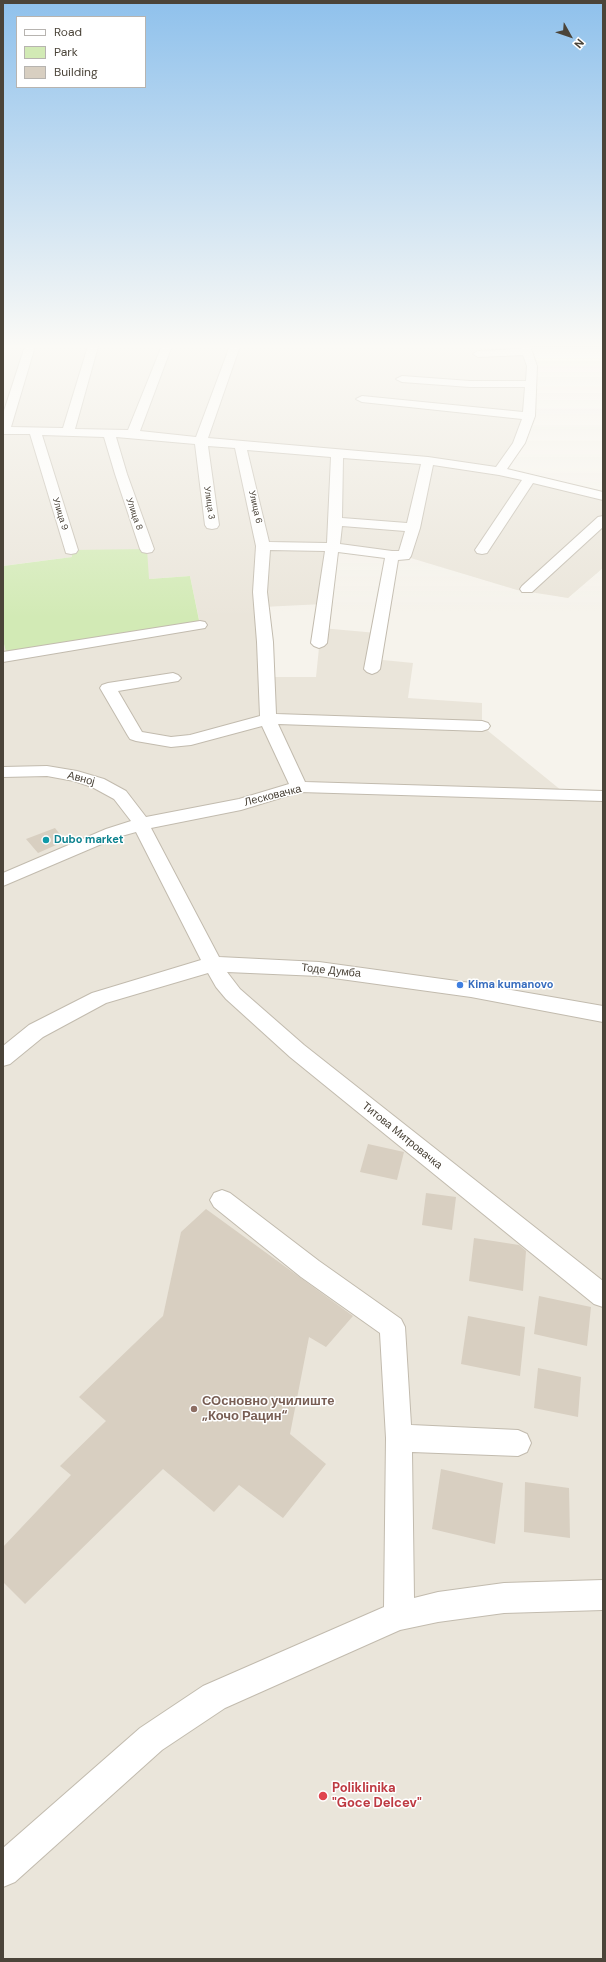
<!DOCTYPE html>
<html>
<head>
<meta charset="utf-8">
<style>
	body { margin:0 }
	#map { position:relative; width:606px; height:1962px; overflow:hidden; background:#f6f3ec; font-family:"DM Sans",sans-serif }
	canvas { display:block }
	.frame { position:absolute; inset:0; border:4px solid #4b4439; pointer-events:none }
	.legend { position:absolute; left:16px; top:16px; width:130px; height:72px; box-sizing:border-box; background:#fff; border:1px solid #b7b4b0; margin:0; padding:5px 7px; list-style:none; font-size:12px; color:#4b4439 }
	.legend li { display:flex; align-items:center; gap:8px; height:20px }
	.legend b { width:20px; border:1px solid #b7b4b0 }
	.north { position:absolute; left:550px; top:16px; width:40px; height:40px; -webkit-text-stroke:3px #fff; paint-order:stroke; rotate:130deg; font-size:11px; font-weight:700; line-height:16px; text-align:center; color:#4b4439 }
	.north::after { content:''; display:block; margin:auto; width:14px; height:18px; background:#4b4439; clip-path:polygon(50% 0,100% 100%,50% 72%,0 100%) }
</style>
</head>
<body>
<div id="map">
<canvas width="606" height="1962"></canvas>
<div class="frame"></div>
<ul class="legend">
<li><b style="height:5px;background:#fff"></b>Road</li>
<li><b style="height:11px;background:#d2eab5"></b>Park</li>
<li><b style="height:11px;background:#d8cfc1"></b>Building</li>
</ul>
<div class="north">N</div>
</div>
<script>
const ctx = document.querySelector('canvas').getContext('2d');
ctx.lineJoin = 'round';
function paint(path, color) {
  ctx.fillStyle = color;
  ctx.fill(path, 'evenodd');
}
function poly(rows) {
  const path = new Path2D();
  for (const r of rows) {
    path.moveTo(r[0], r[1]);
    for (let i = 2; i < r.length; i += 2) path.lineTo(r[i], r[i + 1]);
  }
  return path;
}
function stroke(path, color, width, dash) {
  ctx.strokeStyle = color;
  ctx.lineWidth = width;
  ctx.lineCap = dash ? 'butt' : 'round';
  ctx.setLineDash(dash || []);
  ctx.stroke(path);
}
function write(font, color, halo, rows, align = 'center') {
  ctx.font = font + ' "DM Sans",sans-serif';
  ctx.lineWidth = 3;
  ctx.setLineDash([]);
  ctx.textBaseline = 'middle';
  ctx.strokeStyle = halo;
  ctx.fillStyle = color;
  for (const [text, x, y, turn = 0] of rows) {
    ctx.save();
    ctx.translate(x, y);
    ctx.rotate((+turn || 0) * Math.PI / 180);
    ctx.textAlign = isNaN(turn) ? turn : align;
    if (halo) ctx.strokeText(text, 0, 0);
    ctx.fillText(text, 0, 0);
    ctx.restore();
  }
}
paint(poly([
	[3,343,526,343,532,366,529,416,499,471,603,497,603,568,568,598,517,590,404,556,332,547,324,604,263,607,266,677,316,677,321,628,377,633,373,659,413,663,408,698,482,703,482,726,567,795,603,796,603,1959,3,1959,3,640,7,656,200,624,190,576,149,579,71,551,72,557,3,566]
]), '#eae5da');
paint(poly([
	[147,549,149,579,190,576,200,625,7,656,3,640,3,566,72,557,71,550]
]), '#d2eab5');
paint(poly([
	[55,828,65,841,38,853,26,839],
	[368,1144,404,1152,397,1180,360,1172],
	[426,1193,456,1197,452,1230,422,1225],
	[206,1209,353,1316,326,1347,309,1337,290,1434,326,1464,283,1518,239,1485,214,1512,163,1469,25,1604,3,1582,3,1547,71,1475,60,1466,106,1421,79,1397,163,1316,181,1232],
	[474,1238,519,1245,526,1251,523,1291,469,1281],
	[539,1296,591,1307,587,1346,534,1334],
	[468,1316,525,1327,520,1376,461,1364],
	[538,1368,581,1377,578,1417,534,1408],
	[441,1469,503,1483,495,1544,432,1529],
	[525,1482,569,1488,570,1538,524,1532]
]), '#d8cfc1');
const minor = poly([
	[26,343,36,343,11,427,63,428,89,343,99,343,75,429,128,430,163,343,173,343,140,431,196,437,231,343,241,343,208,438,428,457,496,467,513,443,522,419,362,402,356,399,362,396,523,412,525,387,470,387,402,382,396,379,402,376,470,381,526,381,527,366,523,355,478,357,473,354,478,351,521,349,519,343,529,343,537,366,535,416,525,443,507,469,603,492,603,500,533,483,487,553,482,554,477,553,475,550,522,480,499,475,433,465,420,528,411,556,409,559,398,560,380,669,377,672,372,674,367,672,364,669,385,558,338,552,327,643,324,646,319,648,314,646,311,643,325,551,270,550,267,592,273,642,276,714,482,721,488,723,490,726,488,729,482,731,278,724,305,782,603,791,603,801,300,792,241,810,151,828,219,957,319,962,471,983,603,1006,603,1022,471,997,319,976,227,972,240,989,304,1045,603,1281,603,1307,594,1304,290,1057,226,999,216,987,208,973,106,1003,43,1037,10,1064,3,1066,3,1046,29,1025,92,993,201,960,136,832,118,837,3,886,3,873,106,829,131,821,114,799,92,787,74,781,47,776,3,777,3,767,47,766,77,771,104,779,126,791,146,817,239,799,289,784,262,726,191,745,171,747,136,741,130,739,128,736,100,688,102,685,108,683,173,673,178,675,181,678,178,681,118,691,142,732,171,737,190,735,260,716,257,642,253,592,256,546,235,448,208,446,219,525,217,528,212,529,207,528,205,525,195,444,116,437,127,474,154,549,152,552,147,553,142,552,140,549,115,474,104,437,42,435,78,550,76,553,71,554,66,553,30,434,3,434,3,414,26,343],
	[247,450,331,457,327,543,269,542,247,450],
	[343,458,421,464,407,523,342,518,343,458],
	[342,526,405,531,399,551,392,551,340,544,342,526],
	[603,516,603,527,532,592,522,592,520,589,522,586,598,517,603,516],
	[200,621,205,622,207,625,205,628,3,662,3,652,200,621],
	[222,1190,230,1193,319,1261,401,1319,405,1327,411,1425,518,1430,527,1434,531,1443,527,1452,518,1456,412,1452,414,1598,438,1592,504,1583,603,1580,603,1610,504,1613,438,1622,400,1630,225,1708,162,1750,15,1882,3,1887,3,1848,140,1728,203,1686,384,1607,386,1438,380,1333,301,1277,214,1207,210,1200,214,1193,222,1190]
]);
stroke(minor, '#c2bbae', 2);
paint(minor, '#fff');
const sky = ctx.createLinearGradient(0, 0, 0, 618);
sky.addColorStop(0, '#8fc1ec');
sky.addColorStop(0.56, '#fbfaf6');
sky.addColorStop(1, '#fbfaf600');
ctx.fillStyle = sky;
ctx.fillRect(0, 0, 606, 618);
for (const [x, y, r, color] of [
	[46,840,4,"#0f9aa8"],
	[460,985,4,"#3f7fe0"],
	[194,1409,4,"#8d6e63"],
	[323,1796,5,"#e0444e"]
]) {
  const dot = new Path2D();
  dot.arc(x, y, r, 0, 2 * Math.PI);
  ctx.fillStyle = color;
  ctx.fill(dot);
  stroke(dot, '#fff', 1.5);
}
write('9px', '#4b4439', '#fff', [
	["Улица 3",209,503,82],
	["Улица 6",255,507,77],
	["Улица 9",60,514,73],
	["Улица 8",134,514,71]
]);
write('11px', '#4b4439', '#fff', [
	["Авној",81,779,15],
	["Лесковачка",273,796,-14],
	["Тоде Думба",331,971,6],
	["Титова Митровачка",402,1136,39]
]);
write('bold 11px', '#0d838f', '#fff', [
	["Dubo market",54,840]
], 'left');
write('bold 11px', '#366cbe', '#fff', [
	["Kima kumanovo",468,985]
], 'left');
write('bold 13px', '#785e54', '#fff', [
	["СОсновно училиште",202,1402],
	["„Кочо Рацин“",202,1417]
], 'left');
write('bold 13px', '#be3a42', '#fff', [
	["Poliklinika",332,1789],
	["\"Goce Delcev\"",332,1804]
], 'left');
</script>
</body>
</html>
